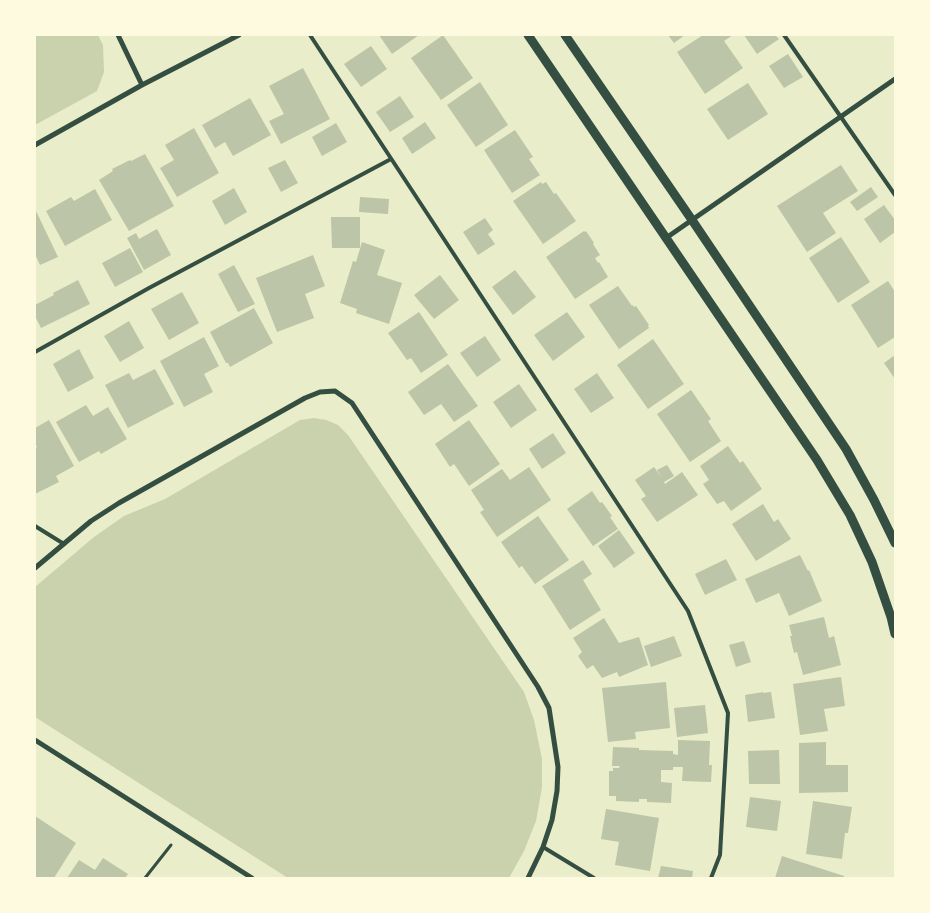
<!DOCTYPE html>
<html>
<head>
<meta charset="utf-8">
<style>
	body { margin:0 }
	#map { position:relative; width:930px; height:913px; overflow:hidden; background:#e9edc9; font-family:Mulish,sans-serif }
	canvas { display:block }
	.frame { position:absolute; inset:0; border:36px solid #fefae0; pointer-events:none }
</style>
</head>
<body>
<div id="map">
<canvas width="930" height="913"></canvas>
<div class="frame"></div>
</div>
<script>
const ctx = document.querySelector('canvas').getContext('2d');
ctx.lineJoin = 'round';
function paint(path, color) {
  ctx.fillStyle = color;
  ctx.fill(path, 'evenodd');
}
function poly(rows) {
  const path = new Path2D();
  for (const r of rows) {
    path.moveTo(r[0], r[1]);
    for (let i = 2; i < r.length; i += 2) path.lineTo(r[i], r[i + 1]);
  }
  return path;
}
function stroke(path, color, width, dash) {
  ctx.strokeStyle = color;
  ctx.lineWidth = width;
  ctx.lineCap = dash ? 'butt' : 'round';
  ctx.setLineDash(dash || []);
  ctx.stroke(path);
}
paint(poly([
	[35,35,98,35,103,45,104,72,97,91,35,125],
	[314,418,326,420,338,425,348,435,524,692,534,720,542,759,542,787,536,821,524,851,509,878,288,878,35,717,35,587,94,537,124,516,165,499,300,420]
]), '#cad2ad');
paint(poly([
	[379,35,419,35,392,54],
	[443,35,473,78,441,100,411,58],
	[668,35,685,35,674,43],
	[703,35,733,35,724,41,743,68,705,94,677,52],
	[744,35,775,35,779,39,757,54],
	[371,46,387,69,361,87,344,64],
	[788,54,803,77,784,88,769,66],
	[303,68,330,119,281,144,269,121,284,114,269,86],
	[480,82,508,125,476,147,447,105],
	[748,83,768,114,728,140,707,109],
	[400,96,414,117,390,132,376,112],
	[250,98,271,135,233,156,225,142,215,148,202,125],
	[425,122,436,138,412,154,402,138],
	[336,123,347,142,322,156,312,137],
	[194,128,219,173,177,197,160,168,174,160,165,145],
	[515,130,533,157,529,159,540,175,512,193,484,150],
	[145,154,174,206,129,231,99,180,113,171,112,169,130,160,131,161],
	[285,160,298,183,281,192,268,168],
	[841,165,858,191,823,213,836,233,807,252,777,206],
	[541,182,542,184,546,182,554,194,556,193,576,221,543,244,513,201],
	[871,187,878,197,857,211,850,202],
	[234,188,247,212,225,225,212,201],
	[95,189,112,220,65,246,46,211,71,197,74,201],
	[360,197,389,199,388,214,359,212],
	[884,205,895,220,895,232,880,243,864,219],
	[36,211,58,257,40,265,35,254,35,212],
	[331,217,360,217,360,248,332,248],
	[485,218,493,230,488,234,495,244,478,255,463,232],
	[157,229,171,255,144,270,127,238,136,233,139,239],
	[584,231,585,232,586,231,594,243,593,244,600,255,595,258,598,263,599,262,608,277,575,299,546,257],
	[841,237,870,282,838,303,809,258],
	[362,242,385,250,377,275,402,283,389,324,356,313,357,309,340,303,353,261,356,262],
	[130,248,143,272,115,287,102,263],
	[313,255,325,286,305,294,314,318,277,332,256,278],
	[234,265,255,304,238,312,218,274],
	[515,270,536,297,513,315,492,287],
	[440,275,459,300,434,319,414,295],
	[78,280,90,304,41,328,35,316,35,305,54,295,53,293],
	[888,281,895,292,895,337,878,348,851,305],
	[618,286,632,306,633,305,634,307,636,306,649,325,648,326,649,328,619,349,589,305],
	[182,292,199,323,169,340,151,309],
	[254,308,273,343,230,367,228,363,226,363,210,332],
	[419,312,448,355,421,373,411,358,407,360,388,333],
	[567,312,585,337,553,361,534,335],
	[129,321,144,348,120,362,104,336],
	[485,336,501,360,477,377,460,353],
	[204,337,219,366,204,374,213,392,184,407,160,361],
	[653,339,684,384,648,409,617,365],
	[79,349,94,378,68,392,53,364],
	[895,355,895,379,884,363],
	[448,364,478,406,454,422,441,404,424,415,408,392],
	[155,369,174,404,128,428,105,385,129,373,133,380],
	[597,373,614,398,591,413,574,389],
	[519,384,537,410,511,428,493,402],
	[691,390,711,419,708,421,721,441,690,462,657,414],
	[86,405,93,416,108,407,127,439,101,454,99,451,79,462,56,422],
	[49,420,74,466,56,476,59,482,35,494,35,448,37,447,35,443,35,428],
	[469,420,500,464,469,486,454,464,450,467,435,444],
	[553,433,566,453,542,469,529,449],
	[728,446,740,463,743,461,762,489,731,511,724,501,717,504,703,484,709,480,700,466],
	[667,465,674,476,664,482,665,484,682,472,698,495,657,522,641,499,646,496,635,480,654,467,662,478,657,470],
	[529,467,551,500,497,537,480,512,484,510,471,490,502,469,510,480],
	[592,491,600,503,602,502,612,516,610,517,618,529,593,546,567,509],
	[763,504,774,522,778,519,791,539,756,561,732,524],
	[538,516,569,560,535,584,522,566,519,568,501,542],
	[619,530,635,553,614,568,598,546],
	[800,555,808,571,809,570,822,601,789,616,779,593,756,603,745,579],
	[726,559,737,580,705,595,695,574],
	[583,560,592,574,583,580,601,610,570,630,542,586],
	[824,617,829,638,834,636,841,665,803,675,797,652,794,653,790,636,792,636,789,625],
	[604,618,619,643,639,637,648,665,619,677,617,672,602,678,593,665,587,669,578,656,582,652,573,638],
	[674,636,682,656,651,667,644,646],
	[744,641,751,662,736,667,729,645],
	[841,677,845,706,824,709,828,731,800,735,793,684],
	[666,682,670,728,635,732,636,739,608,742,602,688],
	[763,692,763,693,771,692,775,718,748,722,745,695],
	[705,705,708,733,677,737,674,708],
	[678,740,710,741,709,765,712,765,711,782,682,781,683,767,673,767,673,770,661,770,661,782,672,783,671,803,647,802,647,799,639,799,639,802,616,801,616,796,609,796,609,771,613,771,613,768,619,768,620,766,612,766,613,747,639,748,639,750,673,751,673,754,678,755],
	[826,742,826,765,848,765,848,792,799,793,799,743],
	[779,750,780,784,749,784,748,751],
	[750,797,781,801,777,831,746,827],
	[813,801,852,807,848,833,845,833,842,859,806,854],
	[606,809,659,818,650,871,615,865,619,842,601,839],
	[35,816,76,843,54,878,35,878],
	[782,856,844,876,844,878,775,878],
	[103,858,128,874,125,878,67,878,79,860,95,870],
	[661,866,693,871,692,878,658,878]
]), '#bcc5a7');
stroke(poly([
	[145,878,171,845]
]), '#344e41', 3);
stroke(poly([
	[310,35,688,611,728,713,720,855,711,878],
	[784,35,895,195],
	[35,352,149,288,391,159],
	[35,526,64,544],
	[543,847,594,878]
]), '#344e41', 4);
stroke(poly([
	[118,35,142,85],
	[35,145,142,85,239,35],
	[666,238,895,79],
	[35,568,91,521,119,503,305,398,320,392,335,391,352,403,538,687,549,708,558,767,557,791,552,820,543,847,528,878],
	[35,740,252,878]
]), '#344e41', 5);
stroke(poly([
	[528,35,817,460,850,515,872,562,891,617,895,634],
	[565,35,692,220,846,449,874,500,895,543]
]), '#344e41', 9);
</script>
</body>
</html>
